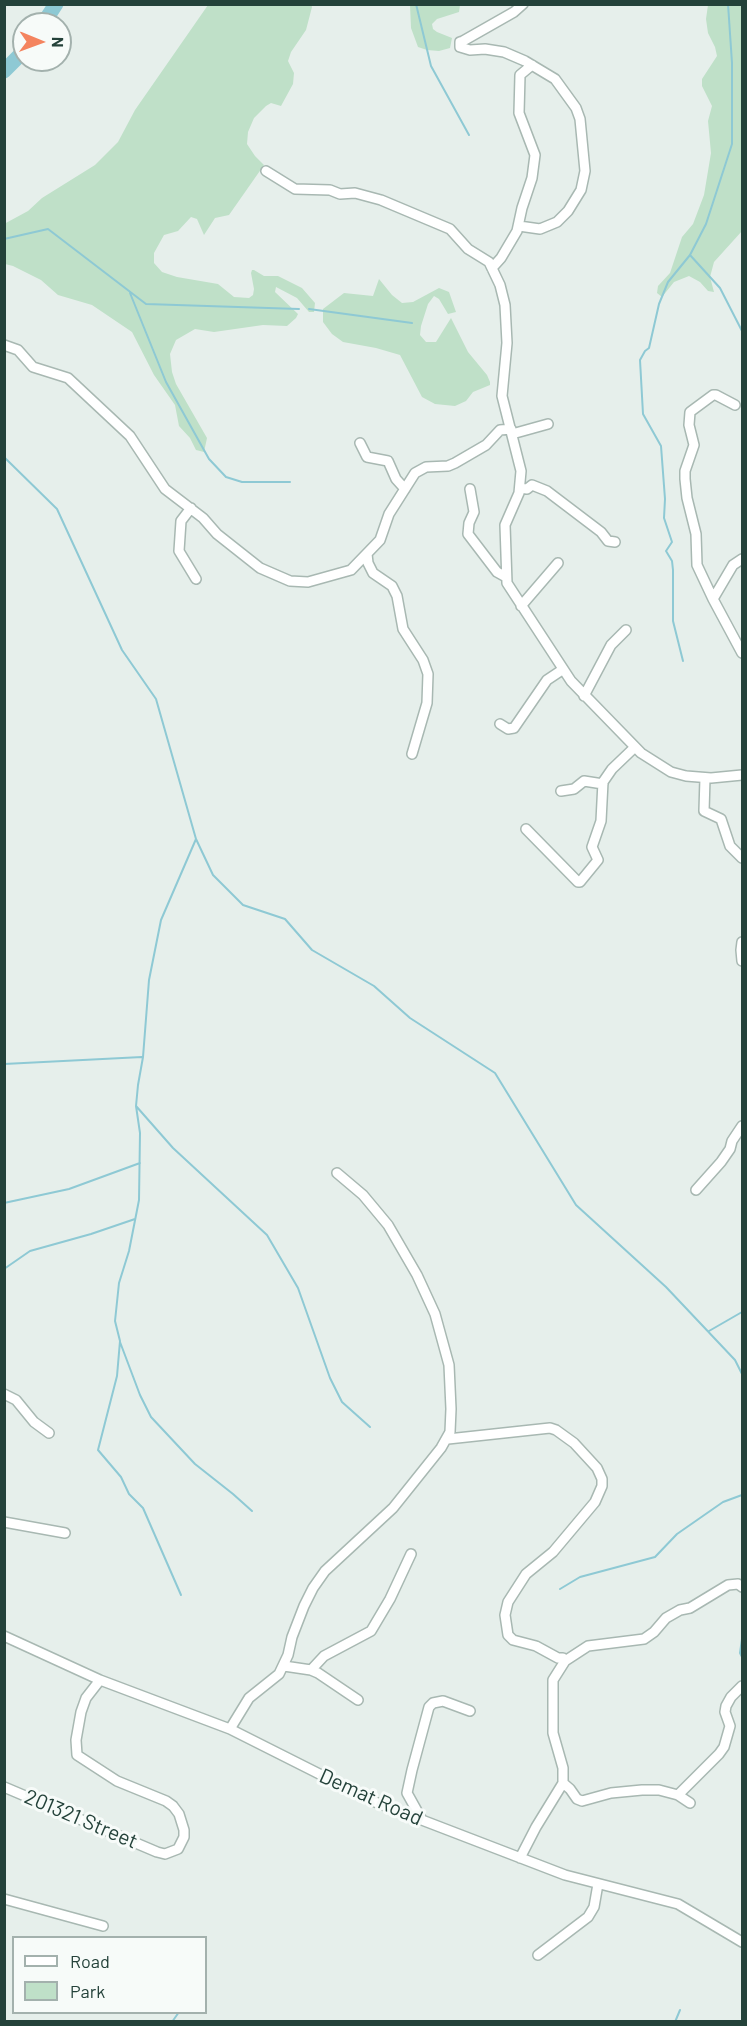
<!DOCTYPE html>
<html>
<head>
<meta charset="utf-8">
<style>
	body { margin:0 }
	#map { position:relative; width:747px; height:2026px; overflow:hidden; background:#e6efeb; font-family:Barlow,sans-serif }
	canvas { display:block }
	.frame { position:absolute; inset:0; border:6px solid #24423a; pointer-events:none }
	.legend { position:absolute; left:12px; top:1936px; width:195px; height:78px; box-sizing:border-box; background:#f7fbf9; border:2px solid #a3b1ad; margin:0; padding:8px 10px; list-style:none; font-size:18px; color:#24423a }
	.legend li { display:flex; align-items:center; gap:12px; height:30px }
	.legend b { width:30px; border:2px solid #a3b1ad }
	.north { position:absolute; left:12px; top:12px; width:60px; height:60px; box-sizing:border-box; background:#f7fbf9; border:2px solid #a3b1ad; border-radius:50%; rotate:91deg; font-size:16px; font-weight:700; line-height:24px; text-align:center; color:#24423a }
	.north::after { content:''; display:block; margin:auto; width:21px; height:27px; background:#f4845f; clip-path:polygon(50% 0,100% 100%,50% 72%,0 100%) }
</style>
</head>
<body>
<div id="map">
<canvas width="747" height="2026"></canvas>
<div class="frame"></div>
<ul class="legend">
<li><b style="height:8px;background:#fff"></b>Road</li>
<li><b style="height:16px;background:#bfe0c8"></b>Park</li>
</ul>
<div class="north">N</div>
</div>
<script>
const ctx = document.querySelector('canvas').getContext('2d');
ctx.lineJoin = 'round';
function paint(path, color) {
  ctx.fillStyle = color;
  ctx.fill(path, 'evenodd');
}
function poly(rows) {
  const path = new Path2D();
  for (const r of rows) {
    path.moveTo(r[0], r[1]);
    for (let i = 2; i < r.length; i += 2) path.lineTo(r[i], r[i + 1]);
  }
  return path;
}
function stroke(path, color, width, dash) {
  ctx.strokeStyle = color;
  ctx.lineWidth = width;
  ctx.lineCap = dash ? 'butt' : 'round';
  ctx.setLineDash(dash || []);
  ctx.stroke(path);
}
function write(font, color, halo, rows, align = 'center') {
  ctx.font = font + ' Barlow,sans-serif';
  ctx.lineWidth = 6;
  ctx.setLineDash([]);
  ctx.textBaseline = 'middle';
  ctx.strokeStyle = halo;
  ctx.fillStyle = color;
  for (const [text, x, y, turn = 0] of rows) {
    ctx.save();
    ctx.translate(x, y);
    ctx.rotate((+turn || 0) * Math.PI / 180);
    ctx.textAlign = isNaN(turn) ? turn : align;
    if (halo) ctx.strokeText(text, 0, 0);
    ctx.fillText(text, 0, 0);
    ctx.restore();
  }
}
paint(poly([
	[208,5,311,4,312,7,306,30,291,52,288,61,294,73,293,84,281,106,271,103,266,106,254,118,248,132,247,144,255,156,264,165,229,215,215,218,204,235,197,219,191,217,178,231,164,235,154,253,154,263,162,272,177,277,218,284,234,297,249,298,253,295,254,289,251,273,252,270,254,270,264,276,278,276,302,288,315,303,314,312,309,312,297,298,276,287,275,292,298,314,296,318,287,326,263,325,214,332,195,329,176,340,170,354,172,372,176,384,207,438,204,452,196,450,190,438,179,426,175,405,154,375,132,332,92,305,58,295,41,280,13,266,5,264,4,224,28,211,42,198,95,165,118,142,135,110],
	[410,5,460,5,459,12,437,19,432,24,433,29,437,32,452,38,450,48,439,51,427,50,418,47,411,28],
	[708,5,742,5,742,231,714,262,710,277,714,292,708,291,700,282,689,276,674,282,662,297,657,293,658,286,670,273,682,237,693,224,704,195,711,153,708,121,712,106,702,86,702,79,717,56,715,47,708,33,706,19],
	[379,279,392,295,402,303,413,302,439,288,449,292,456,312,448,314,439,299,434,296,428,304,421,326,420,335,426,342,436,342,451,318,468,352,487,375,490,382,490,385,473,392,466,401,455,406,435,404,422,397,400,355,376,348,343,342,332,334,323,322,323,309,344,293,373,296]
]), '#bfe0c8');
stroke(poly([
	[416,4,431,66,469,135],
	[4,239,48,229,146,304,299,309],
	[690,255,720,288,742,331],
	[130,293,166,382,209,459,226,477,242,482,290,482],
	[309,309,412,323],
	[4,457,57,509,122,650,156,699,196,839,213,875,243,905,285,919,312,950,374,986,410,1018,495,1073,576,1205,666,1287,735,1360,742,1374],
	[683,661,673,621,673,570,672,561,666,551,672,542,664,518,665,499,661,446,643,414,640,360,645,351,649,348,659,304,668,282,690,255,706,224,732,144,732,63,728,4],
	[4,1064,142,1057],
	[136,1106,173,1148,267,1235,298,1288,330,1378,342,1402,370,1427],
	[4,1203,69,1189,140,1163],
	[4,1269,30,1251,91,1234,135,1219],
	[709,1331,742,1312],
	[120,1342,140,1395,151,1417,195,1464,233,1494,252,1511],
	[560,1589,580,1577,655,1557,677,1534,723,1502,742,1495],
	[181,1595,143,1508,129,1494,121,1477,98,1450,117,1376,120,1341,115,1321,119,1283,129,1251,139,1200,140,1133,136,1106,138,1085,143,1057,149,980,161,920,196,839],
	[742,1639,740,1653,742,1657],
	[172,2022,179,2012],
	[675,2022,680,2010]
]), '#8ec9d4', 2);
stroke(poly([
	[43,24,56,4],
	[4,71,24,51]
]), '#8ec9d4', 15);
const minor = poly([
	[266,171,295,189,330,190,340,194,355,193,381,200,450,229,468,249,489,262,500,285,505,305,507,343,502,396,521,471,519,493,505,525,507,583,571,681,641,753,671,772,686,776,711,778,742,775],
	[519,226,540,229,557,222,568,211,581,190,585,171,580,119,576,108,555,79,525,61,504,52,485,49,470,50,460,47,460,42,463,41,514,12,523,4],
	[492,268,501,258,517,231,522,208,532,178,535,155,519,113,520,75,532,65],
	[4,345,18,350,33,367,68,378,130,436,165,489,203,518,217,534,260,568,290,581,308,582,351,570,380,540,389,514,415,473,426,467,448,466,455,463,486,445,500,430,511,429],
	[735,405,716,395,713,395,690,412,689,425,694,445,685,471,685,479,687,498,696,534,697,565,713,599,742,653],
	[512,434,548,424],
	[360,443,367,457,388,461,396,479,405,489],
	[520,488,527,489,532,485,547,491,601,532,608,541,615,542],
	[470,489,474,512,469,523,468,534,497,572,506,577],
	[191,508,181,521,179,551,196,579],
	[367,554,368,563,373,573,392,586,397,596,403,629,423,660,428,674,427,703,412,754],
	[713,599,733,565,742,559],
	[521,606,558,563],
	[584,696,611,645,626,630],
	[500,724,508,729,514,728,547,680,562,670],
	[705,778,704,811,721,819,730,846,742,858],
	[561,791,574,789,584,781,603,784],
	[526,829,578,882,580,882,598,860,592,847,601,821,603,782,612,769,635,747],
	[742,942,741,950,742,961],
	[696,1190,721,1162,730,1149,732,1141,742,1126],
	[4,1394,16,1400,34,1422,49,1433],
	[448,1439,550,1428,556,1430,574,1443,597,1468,602,1479,602,1486,595,1502,553,1552,526,1574,508,1602,505,1615,508,1635,513,1640,536,1646,558,1658,563,1658,565,1661,553,1680,553,1733,563,1768,563,1783,536,1827,520,1858],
	[4,1522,65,1533],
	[4,1636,100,1680,230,1729,375,1802,565,1875,678,1904,742,1942],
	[565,1661,588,1646,644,1639,654,1632,666,1618,680,1610,690,1608,728,1585,738,1584,742,1587],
	[284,1666,311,1670,318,1673,358,1700],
	[311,1670,324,1656,371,1631,390,1599,411,1554],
	[230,1729,249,1698,279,1674,288,1655,292,1637,304,1606,313,1588,325,1571,393,1508,441,1448,450,1432,451,1409,449,1365,435,1314,417,1275,388,1225,363,1195,337,1173],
	[563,1783,570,1789,577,1799,582,1801,611,1793,642,1790,659,1790,678,1795,690,1803],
	[4,1787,157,1852,165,1854,178,1849,184,1837,184,1830,179,1814,173,1806,166,1801,117,1781,77,1755,76,1740,81,1712,86,1698,100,1680],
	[678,1795,719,1754,724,1747,730,1726,725,1712,726,1706,731,1697,742,1686],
	[422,1820,407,1793,412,1770,429,1707,433,1703,443,1701,470,1711],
	[4,1899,103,1926],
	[538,1955,588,1917,594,1907,598,1884]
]);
stroke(minor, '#a8b8b2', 12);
stroke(minor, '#fff', 9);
write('21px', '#24423a', '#f7fbf9', [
	["Demat Road",371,1797,24],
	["201321 Street",81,1819,23]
]);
</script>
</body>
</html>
